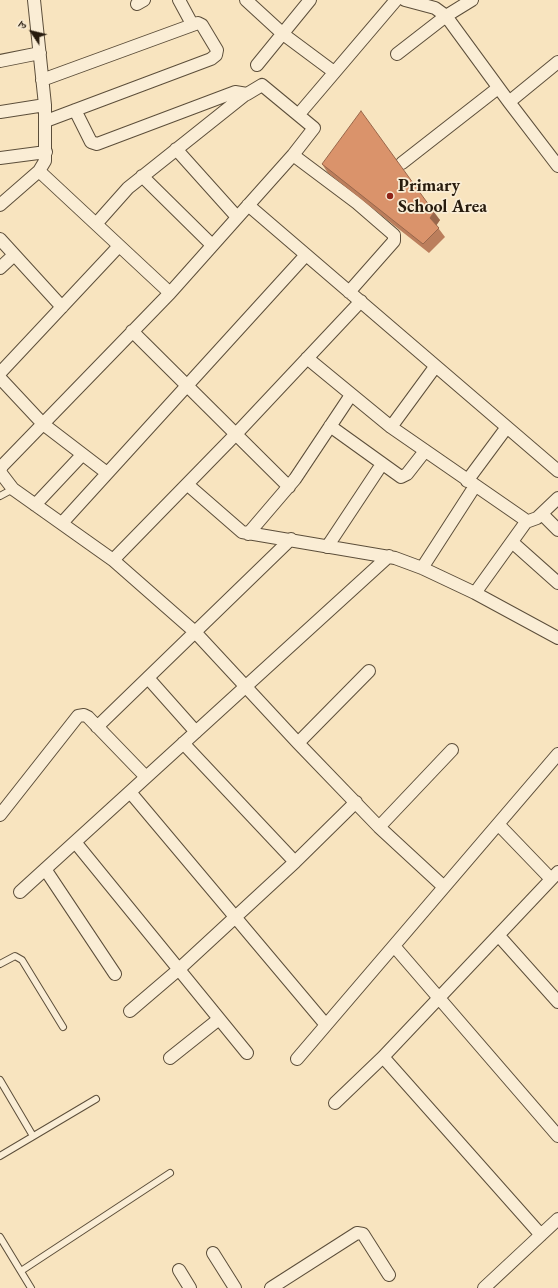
<!DOCTYPE html>
<html>
<head>
<meta charset="utf-8">
<style>
	body { margin:0 }
	#map { position:relative; width:558px; height:1288px; overflow:hidden; background:#f8e4bf; font-family:"EB Garamond","Noto Serif Devanagari",serif }
	canvas { display:block }
	.north { position:absolute; left:12px; top:12px; width:40px; height:40px; -webkit-text-stroke:3px #faedd5; paint-order:stroke; rotate:305deg; font-size:11px; font-weight:700; line-height:16px; text-align:center; color:#281c0e }
	.north::after { content:''; display:block; margin:auto; width:14px; height:18px; background:#281c0e; clip-path:polygon(50% 0,100% 100%,50% 72%,0 100%) }
</style>
</head>
<body>
<div id="map">
<canvas width="558" height="1288"></canvas>
<div class="north">उ</div>
</div>
<script>
const ctx = document.querySelector('canvas').getContext('2d');
ctx.lineJoin = 'round';
function poly(rows) {
  const path = new Path2D();
  for (const r of rows) {
    path.moveTo(r[0], r[1]);
    for (let i = 2; i < r.length; i += 2) path.lineTo(r[i], r[i + 1]);
  }
  return path;
}
function stroke(path, color, width, dash) {
  ctx.strokeStyle = color;
  ctx.lineWidth = width;
  ctx.lineCap = dash ? 'butt' : 'round';
  ctx.setLineDash(dash || []);
  ctx.stroke(path);
}
function paint(path, color) {
  ctx.fillStyle = color;
  ctx.fill(path, 'evenodd');
}
function write(font, color, halo, rows, align = 'center') {
  ctx.font = font + ' "EB Garamond",serif';
  ctx.lineWidth = 3.5;
  ctx.setLineDash([]);
  ctx.textBaseline = 'middle';
  ctx.strokeStyle = halo;
  ctx.fillStyle = color;
  for (const [text, x, y, turn = 0] of rows) {
    ctx.save();
    ctx.translate(x, y);
    ctx.rotate((+turn || 0) * Math.PI / 180);
    ctx.textAlign = isNaN(turn) ? turn : align;
    if (halo) ctx.strokeText(text, 0, 0);
    ctx.fillText(text, 0, 0);
    ctx.restore();
  }
}
const lane = poly([
	[0,496,13,489],
	[0,964,15,956,22,960,63,1027],
	[0,1080,33,1136],
	[0,1156,96,1099],
	[0,1237,31,1288],
	[21,1271,170,1173]
]);
const street = poly([
	[179,0,192,24],
	[246,0,283,34,334,72],
	[405,0,435,8,446,16,509,102,558,166],
	[137,4,144,0],
	[397,54,446,16,472,0],
	[0,61,40,53],
	[257,65,310,0],
	[42,80,198,23,202,25,217,50,216,55,211,59,46,121],
	[509,102,558,62],
	[0,112,45,105],
	[299,114,396,0],
	[176,149,237,217],
	[293,155,357,203,394,235,394,241,349,292],
	[0,158,46,152],
	[402,163,498,88],
	[39,171,170,293],
	[142,176,212,245],
	[0,205,39,171,45,161,45,105,34,0],
	[248,205,558,471],
	[96,224,128,188,246,94],
	[0,239,62,307],
	[0,268,14,255],
	[132,331,289,487],
	[307,358,391,427,524,519,526,522],
	[0,373,119,246],
	[0,378,43,424,107,473],
	[330,426,401,477,407,474,425,451],
	[391,427,435,367],
	[0,471,2,466,170,293,293,155,314,128,262,85,247,94,235,92,97,144,91,142,75,110],
	[0,472,13,489,113,560,195,632,298,743,379,827,444,887],
	[467,481,507,427],
	[188,485,242,532,395,558,422,568,475,593,558,638],
	[35,505,82,455],
	[542,514,558,530],
	[62,523,305,256],
	[248,534,295,479,351,395],
	[512,542,558,583],
	[327,547,382,464],
	[113,560,236,434,361,301],
	[422,568,475,486],
	[475,593,526,522,537,518,558,498],
	[148,678,196,732],
	[97,727,291,539],
	[183,743,295,862],
	[298,743,369,671],
	[130,792,326,1025],
	[0,815,78,716,84,715,88,717,146,777],
	[498,824,551,879],
	[379,827,452,750],
	[75,842,247,1053],
	[45,869,115,974],
	[20,892,389,556],
	[499,936,558,1002],
	[394,946,558,1136],
	[130,1011,178,970,295,862,356,802],
	[383,1057,541,1235],
	[170,1058,219,1019],
	[297,1059,558,754],
	[335,1103,383,1057,558,872],
	[213,1253,235,1288],
	[179,1270,190,1288],
	[271,1288,357,1233,363,1234,389,1275],
	[484,1288,558,1219]
]);
stroke(lane, '#5c4e3a', 8);
stroke(street, '#5c4e3a', 14);
stroke(lane, '#faedd5', 6);
stroke(street, '#faedd5', 12);
paint(poly([
	[322,164,440,220,436,225,445,237,429,253,328,173]
]), '#bb7e5c');
paint(poly([
	[434,212,440,220,436,226,430,218]
]), '#99674b');
const building = poly([
	[361,111,434,212,430,218,439,228,423,244,322,164,361,111]
]);
paint(building, '#da936b');
stroke(building, '#99674b', 1);
for (const [x, y, r, color] of [
	[390,196,4,"#8f2418"]
]) {
  const dot = new Path2D();
  dot.arc(x, y, r, 0, 2 * Math.PI);
  ctx.fillStyle = color;
  ctx.fill(dot);
  stroke(dot, '#faedd5', 1.5);
}
write('bold 18px', '#281c0e', '#faedd5', [
	["Primary",398,186],
	["School Area",398,207]
], 'left');
</script>
</body>
</html>
